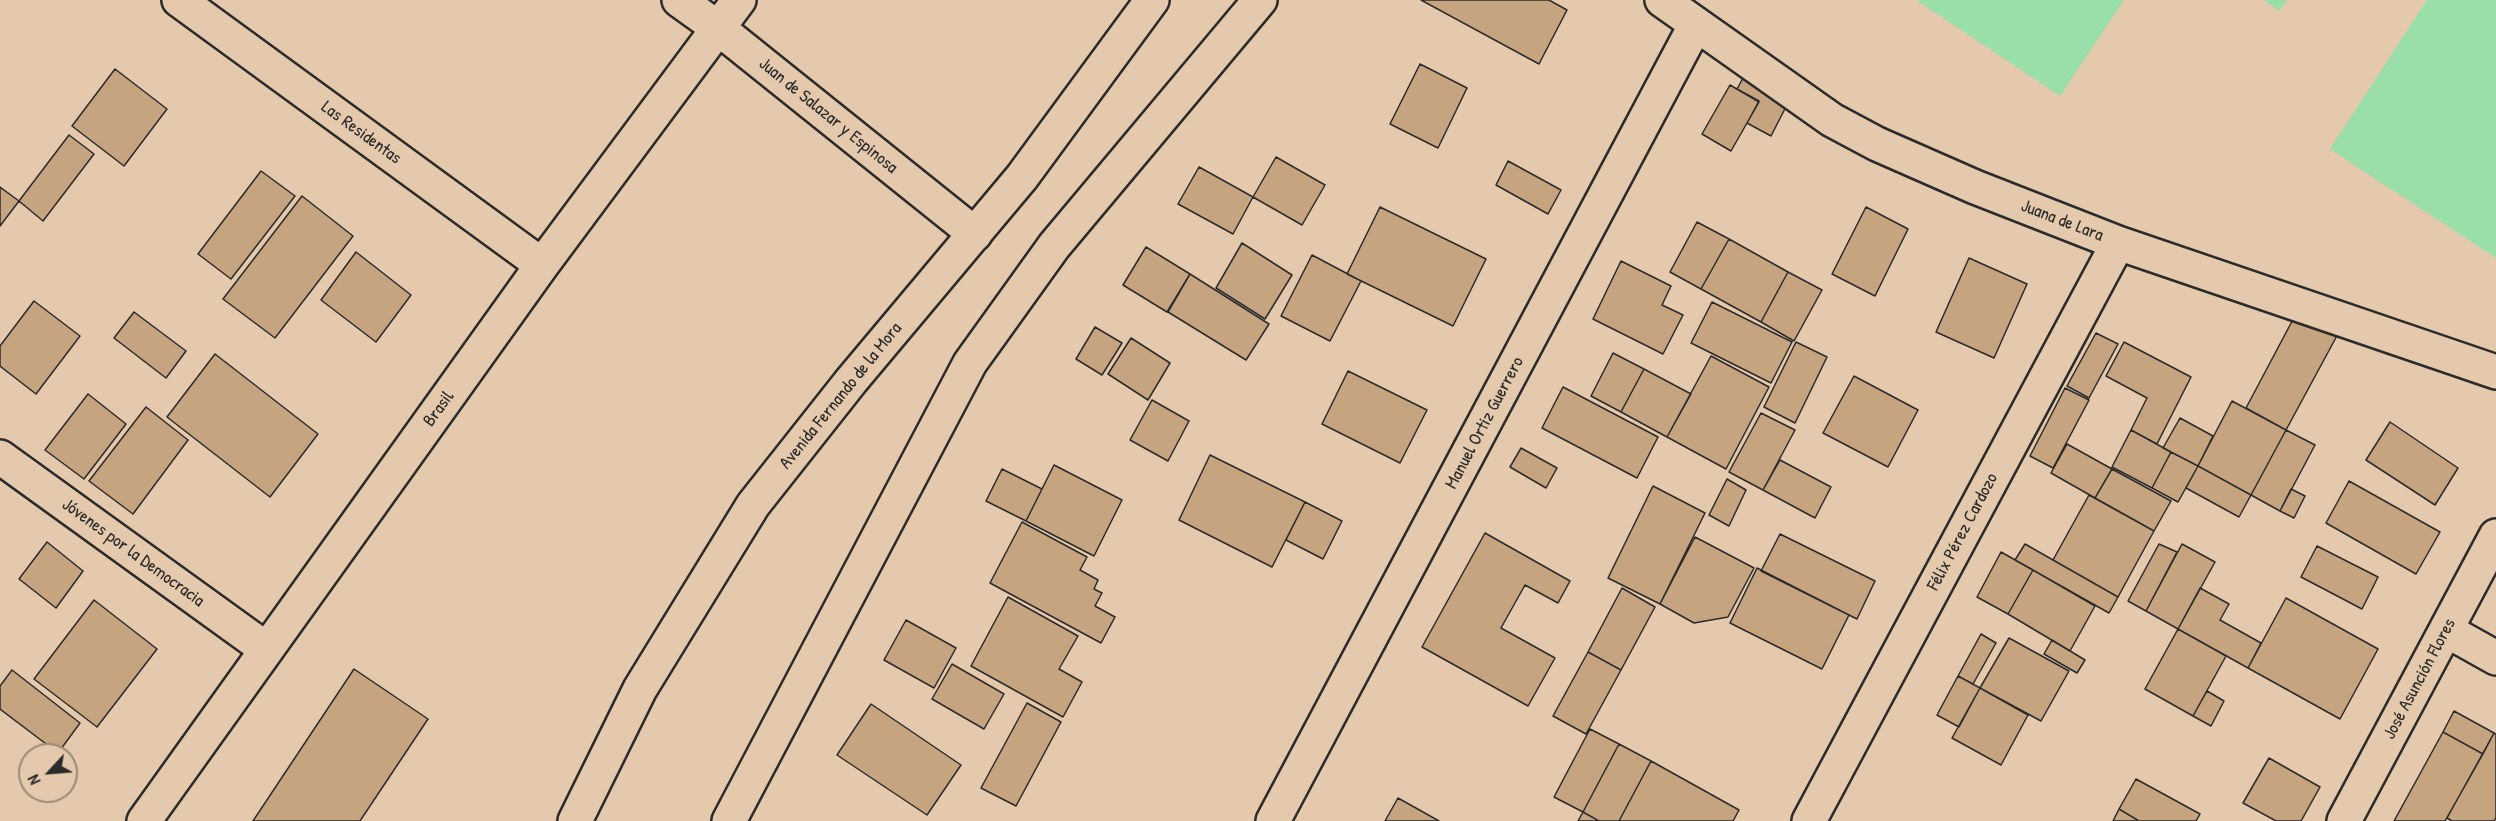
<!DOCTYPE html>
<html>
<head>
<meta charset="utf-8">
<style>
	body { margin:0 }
	#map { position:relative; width:2496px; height:821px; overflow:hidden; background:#e4c9ac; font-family:"Patrick Hand",sans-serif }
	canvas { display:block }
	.north { position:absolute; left:18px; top:743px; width:60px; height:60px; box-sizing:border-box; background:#e4c9ac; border:2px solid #9a8a78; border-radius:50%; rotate:244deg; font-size:16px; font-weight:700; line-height:24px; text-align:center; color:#2b2b2b }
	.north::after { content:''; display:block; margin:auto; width:21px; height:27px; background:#2b2b2b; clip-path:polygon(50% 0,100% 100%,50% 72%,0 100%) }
</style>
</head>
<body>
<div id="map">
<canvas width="2496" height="821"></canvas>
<div class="north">N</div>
</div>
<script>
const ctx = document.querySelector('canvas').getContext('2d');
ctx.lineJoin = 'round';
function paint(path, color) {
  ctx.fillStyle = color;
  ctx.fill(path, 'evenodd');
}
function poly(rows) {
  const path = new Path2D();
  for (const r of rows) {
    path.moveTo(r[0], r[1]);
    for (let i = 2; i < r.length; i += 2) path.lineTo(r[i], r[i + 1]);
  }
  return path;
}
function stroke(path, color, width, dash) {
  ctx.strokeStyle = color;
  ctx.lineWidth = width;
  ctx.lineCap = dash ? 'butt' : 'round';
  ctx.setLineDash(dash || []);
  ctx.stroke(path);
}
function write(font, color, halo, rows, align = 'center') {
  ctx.font = font + ' "Patrick Hand",sans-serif';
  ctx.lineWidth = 6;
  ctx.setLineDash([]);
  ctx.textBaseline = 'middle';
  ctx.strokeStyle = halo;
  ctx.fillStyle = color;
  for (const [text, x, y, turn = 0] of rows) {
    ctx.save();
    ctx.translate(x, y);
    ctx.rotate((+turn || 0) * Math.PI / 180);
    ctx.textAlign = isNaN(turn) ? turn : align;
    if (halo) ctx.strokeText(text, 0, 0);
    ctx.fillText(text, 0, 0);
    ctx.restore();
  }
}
paint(poly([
	[1916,0,2124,0,2060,96],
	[2264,0,2287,0,2279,11],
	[2427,0,2496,0,2496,258,2330,149]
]), '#9adeaa');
const building = poly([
	[1421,0,1549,0,1567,10,1539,64,1421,0],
	[1420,64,1467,88,1438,148,1390,124,1420,64],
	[115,69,167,109,124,166,72,126,115,69],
	[1748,69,1792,95,1771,136,1747,123,1759,101,1737,89,1748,69],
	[1730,85,1759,102,1731,151,1702,134,1730,85],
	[69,135,94,154,43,221,19,201,69,135],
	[1276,157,1325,185,1302,225,1253,197,1276,157],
	[1508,161,1561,190,1548,214,1496,185,1508,161],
	[1199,167,1253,197,1233,234,1178,204,1199,167],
	[261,171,295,196,231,279,198,254,261,171],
	[0,187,19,201,0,226,0,187],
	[302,196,353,236,275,338,223,299,302,196],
	[1380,207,1486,259,1453,326,1347,274,1380,207],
	[1866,207,1908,229,1875,296,1832,274,1866,207],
	[1697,222,1729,239,1701,289,1670,272,1697,222],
	[1729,239,1788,272,1761,322,1701,289,1729,239],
	[1242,243,1292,275,1265,319,1216,288,1242,243],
	[1146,247,1190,274,1167,312,1123,285,1146,247],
	[356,252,411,295,376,342,321,300,356,252],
	[1312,255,1361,281,1330,341,1281,316,1312,255],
	[1969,258,2027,284,1994,358,1936,332,1969,258],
	[1621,261,1671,286,1662,305,1683,315,1663,354,1593,319,1621,261],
	[1788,272,1822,290,1794,341,1761,322,1788,272],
	[1190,274,1269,324,1246,360,1168,312,1190,274],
	[34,301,80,336,36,394,0,366,0,346,34,301],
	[1712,302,1792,342,1771,383,1691,343,1712,302],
	[2298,310,2339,332,2286,430,2246,408,2298,310],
	[134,312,186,351,166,378,114,338,134,312],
	[1095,327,1122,343,1102,375,1076,359,1095,327],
	[2096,333,2118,344,2089,398,2067,386,2096,333],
	[1131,338,1170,363,1148,400,1108,374,1131,338],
	[1796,342,1827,357,1795,423,1764,407,1796,342],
	[2124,342,2191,377,2157,444,2131,430,2147,398,2106,376,2124,342],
	[1613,353,1644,369,1621,412,1591,396,1613,353],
	[215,354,318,434,270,497,167,417,215,354],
	[1711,356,1769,387,1726,469,1667,437,1711,356],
	[1644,369,1691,394,1667,437,1621,412,1644,369],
	[1348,371,1427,410,1400,463,1322,424,1348,371],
	[1854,376,1918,410,1888,467,1823,433,1854,376],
	[1563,387,1658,437,1637,478,1542,428,1563,387],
	[2065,388,2089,400,2053,468,2030,456,2065,388],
	[88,394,126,424,84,479,45,450,88,394],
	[1152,400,1189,421,1168,461,1130,440,1152,400],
	[2232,401,2286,430,2251,495,2198,466,2232,401],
	[146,407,188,440,133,514,89,481,146,407],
	[1761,413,1795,430,1763,490,1729,472,1761,413],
	[2180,418,2213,436,2198,466,2163,448,2180,418],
	[2390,422,2458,468,2435,505,2366,460,2390,422],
	[2131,430,2171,452,2152,488,2112,467,2131,430],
	[2286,430,2315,445,2280,511,2251,495,2286,430],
	[2067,444,2112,469,2095,498,2051,473,2067,444],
	[1521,448,1557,468,1546,488,1510,467,1521,448],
	[2171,452,2198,466,2178,502,2152,488,2171,452],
	[1210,455,1305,502,1272,567,1179,520,1210,455],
	[1780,460,1831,487,1815,518,1763,490,1780,460],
	[1054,465,1122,500,1094,556,1026,521,1054,465],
	[2198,466,2251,495,2239,517,2186,488,2198,466],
	[1002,469,1042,489,1026,521,986,501,1002,469],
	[2112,469,2171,501,2154,531,2095,498,2112,469],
	[1727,479,1746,490,1729,526,1709,515,1727,479],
	[2349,481,2440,532,2416,574,2326,523,2349,481],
	[1653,486,1705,513,1660,604,1608,578,1653,486],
	[2291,489,2305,496,2294,518,2280,511,2291,489],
	[2089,495,2154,531,2118,597,2053,560,2089,495],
	[1305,502,1342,521,1323,559,1286,540,1305,502],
	[1022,522,1087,557,1080,570,1098,580,1094,589,1102,593,1095,606,1115,617,1101,643,990,583,1022,522],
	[1485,533,1570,581,1558,603,1525,585,1501,628,1555,658,1528,706,1422,647,1485,533],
	[1780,534,1875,581,1857,619,1761,571,1780,534],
	[1695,537,1754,568,1728,617,1694,623,1660,604,1695,537],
	[47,542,83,571,56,608,19,579,47,542],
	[2025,544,2118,597,2109,613,2015,560,2025,544],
	[2159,544,2177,552,2146,611,2128,601,2159,544],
	[2182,544,2215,562,2178,629,2146,611,2182,544],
	[2317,546,2378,577,2362,609,2301,577,2317,546],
	[2001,552,2033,570,2008,614,1977,597,2001,552],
	[1757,568,1849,615,1822,669,1730,623,1757,568],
	[2033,570,2095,606,2070,651,2008,614,2033,570],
	[1622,588,1655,607,1621,670,1588,652,1622,588],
	[2200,588,2229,604,2220,620,2261,643,2248,668,2178,629,2200,588],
	[1008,597,1078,636,1059,669,1082,682,1063,717,971,666,1008,597],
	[2286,598,2378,649,2340,719,2248,668,2286,598],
	[94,600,157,649,97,727,34,679,94,600],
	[906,620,956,648,934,688,884,660,906,620],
	[2178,629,2226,656,2193,716,2145,689,2178,629],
	[1981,634,1996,643,1973,684,1958,676,1981,634],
	[2009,638,2069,671,2041,721,1980,688,2009,638],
	[2052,640,2085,660,2077,673,2044,654,2052,640],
	[1588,652,1621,670,1586,734,1553,716,1588,652],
	[952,664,1004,694,984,729,932,699,952,664],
	[354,669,428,719,360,821,253,821,354,669],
	[12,670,80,723,58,753,0,709,0,686,12,670],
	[1958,676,1980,688,1959,727,1937,715,1958,676],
	[1980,688,2028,715,2001,765,1952,738,1980,688],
	[2207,691,2224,701,2211,726,2193,716,2207,691],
	[1027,703,1061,722,1016,806,981,788,1027,703],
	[871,704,961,765,927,815,837,755,871,704],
	[2454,711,2494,733,2483,754,2443,732,2454,711],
	[1590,729,1619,744,1583,812,1554,797,1590,729],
	[2443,732,2483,754,2445,821,2394,821,2443,732],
	[2494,733,2496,734,2496,818,2494,821,2452,821,2447,818,2494,733],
	[1619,744,1651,761,1619,821,1599,821,1583,812,1619,744],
	[2269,758,2320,787,2301,821,2276,821,2243,803,2269,758],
	[1651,761,1739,810,1733,821,1619,821,1651,761],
	[2136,779,2200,814,2196,821,2139,821,2119,809,2136,779],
	[1398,798,1439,821,1385,821,1398,798],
	[2119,809,2139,821,2113,821,2119,809],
	[1583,812,1599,821,1578,821,1583,812]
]);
paint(building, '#c6a480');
stroke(building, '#2b2b2b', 1.5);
const street = poly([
	[179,0,542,265],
	[679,0,718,28,975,234],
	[1662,0,1832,120,1877,144,1975,187,2118,243,2496,372],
	[0,457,266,649],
	[2446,630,2496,658],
	[144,821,542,265,739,0],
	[1273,821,1696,24],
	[1809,821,2118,243],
	[2344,821,2496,536]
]);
const secondary = poly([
	[575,821,640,689,753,505,851,381,1022,177,1152,0],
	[729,821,970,363,1054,246,1260,0]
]);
stroke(street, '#2b2b2b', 38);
stroke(secondary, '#2b2b2b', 38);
stroke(street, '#e4c9ac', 33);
stroke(secondary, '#e4c9ac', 33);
write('18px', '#2b2b2b', '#e4c9ac', [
	["Juan de Salazar y Espinosa",828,116,39],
	["Las Residentas",361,133,36],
	["Juana de Lara",2062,221,21],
	["Avenida Fernando de la Mora",841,396,-51],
	["Brasil",439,409,-54],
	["Manuel Ortiz Guerrero",1485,423,-62],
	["Félix Pérez Cardozo",1963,532,-62],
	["Jóvenes por la Democracia",133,553,36],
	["José Asunción Flores",2420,679,-62]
]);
</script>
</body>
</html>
